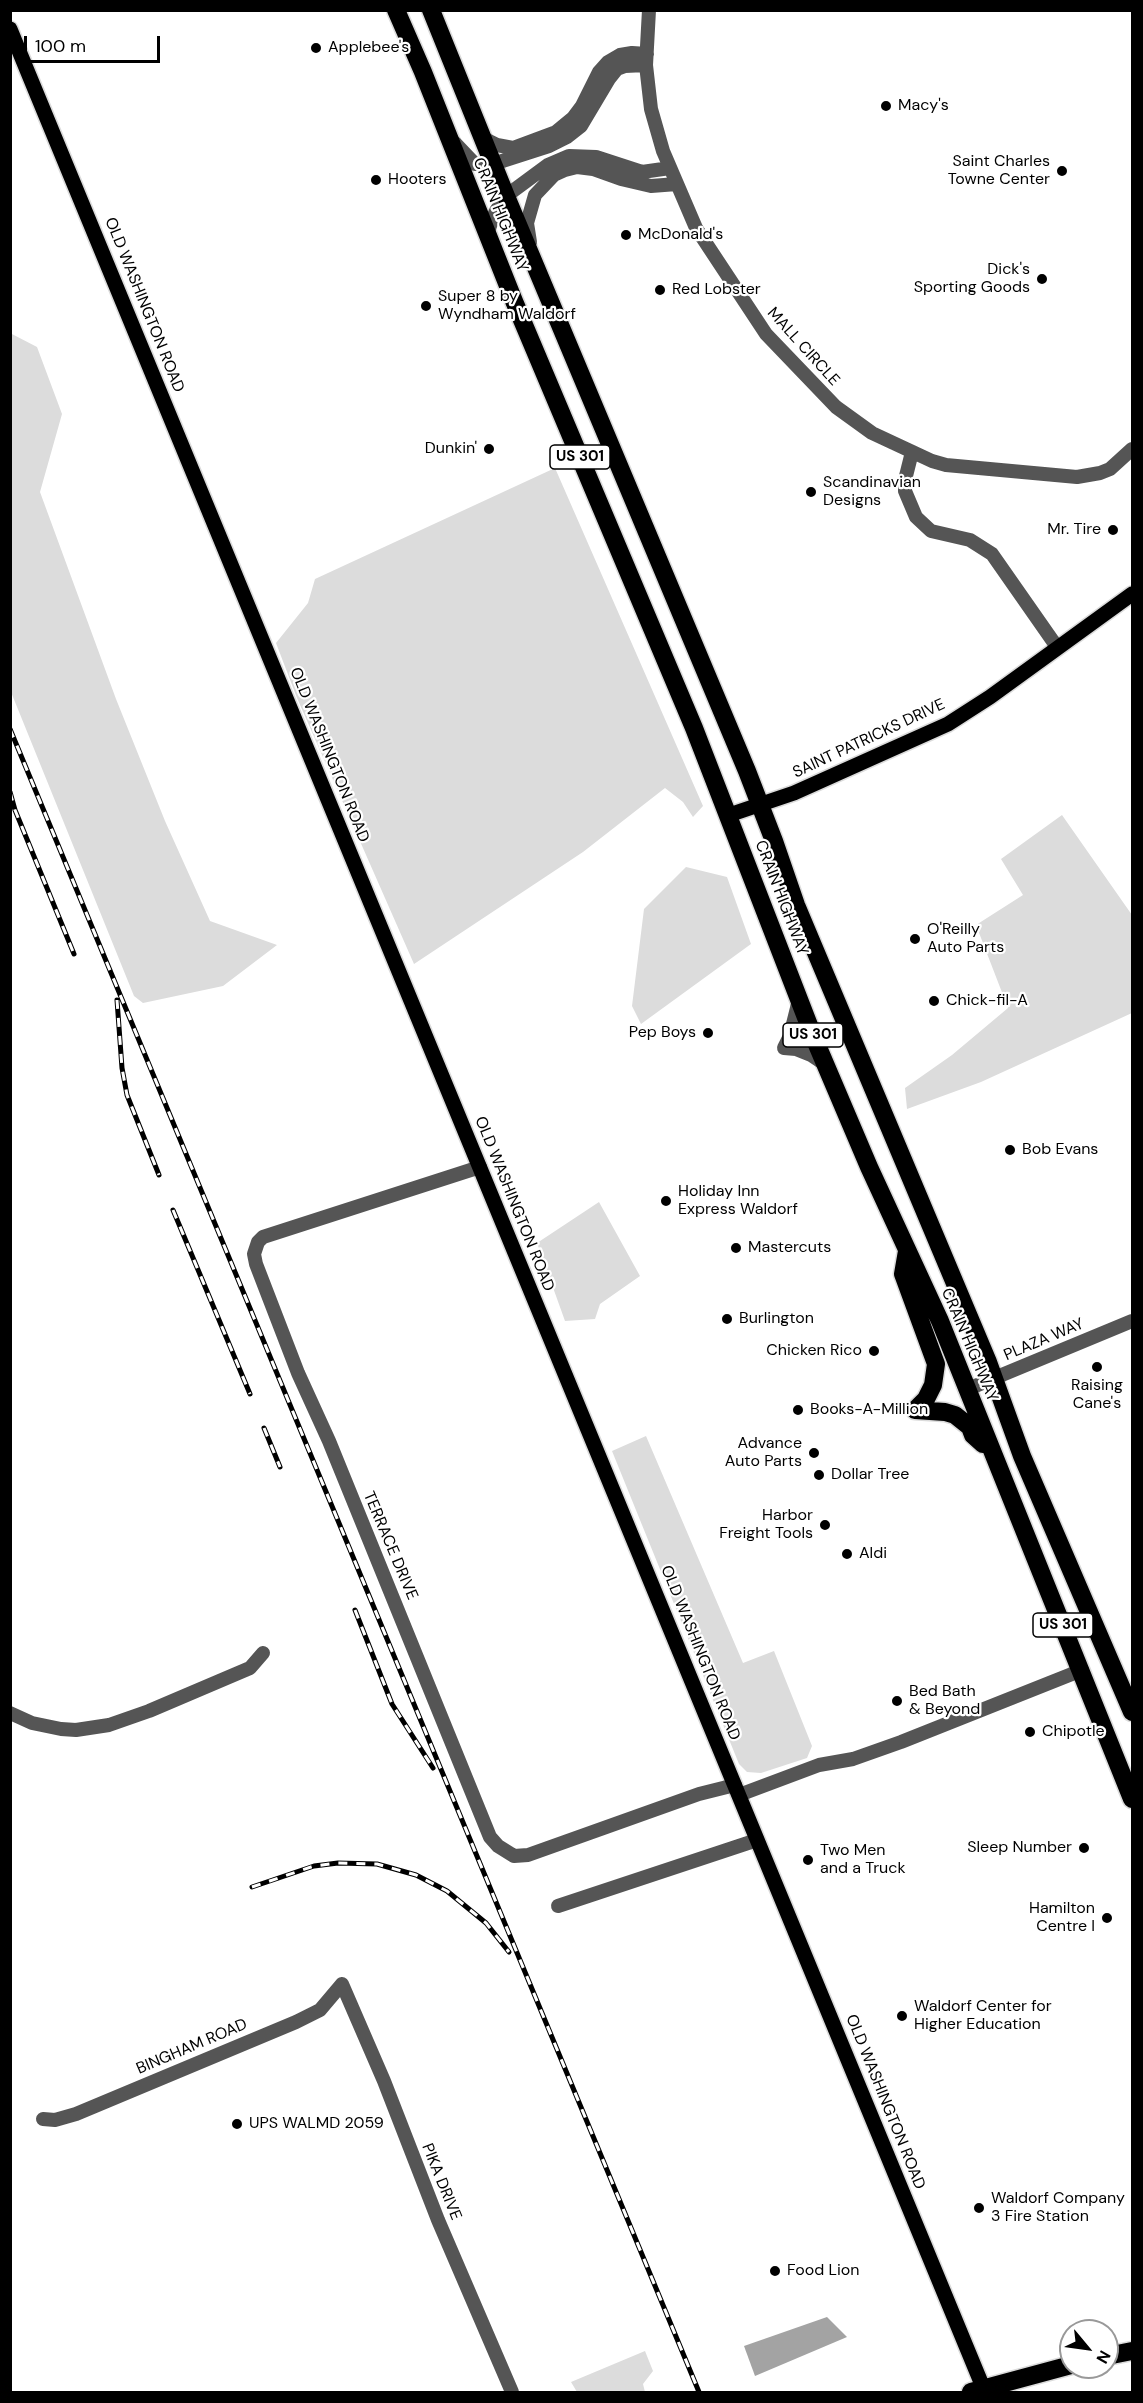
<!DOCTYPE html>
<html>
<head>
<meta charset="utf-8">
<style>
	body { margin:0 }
	#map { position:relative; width:1143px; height:2403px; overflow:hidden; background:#fff; font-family:"DM Sans",sans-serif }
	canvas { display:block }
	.frame { position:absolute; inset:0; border:12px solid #000; pointer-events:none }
	.north { position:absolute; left:1059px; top:2319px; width:60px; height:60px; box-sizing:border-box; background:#fff; border:2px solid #999; border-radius:50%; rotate:119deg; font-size:16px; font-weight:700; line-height:24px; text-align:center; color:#000 }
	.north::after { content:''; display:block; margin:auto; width:21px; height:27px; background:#000; clip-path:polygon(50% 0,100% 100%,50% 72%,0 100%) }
	.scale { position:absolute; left:24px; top:36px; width:136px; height:27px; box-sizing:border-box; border:3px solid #000; border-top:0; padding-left:8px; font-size:18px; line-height:21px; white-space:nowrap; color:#000; -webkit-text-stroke:4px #fff; paint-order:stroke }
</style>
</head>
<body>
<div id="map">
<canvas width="1143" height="2403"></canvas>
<div class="frame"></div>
<div class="north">N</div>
<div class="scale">100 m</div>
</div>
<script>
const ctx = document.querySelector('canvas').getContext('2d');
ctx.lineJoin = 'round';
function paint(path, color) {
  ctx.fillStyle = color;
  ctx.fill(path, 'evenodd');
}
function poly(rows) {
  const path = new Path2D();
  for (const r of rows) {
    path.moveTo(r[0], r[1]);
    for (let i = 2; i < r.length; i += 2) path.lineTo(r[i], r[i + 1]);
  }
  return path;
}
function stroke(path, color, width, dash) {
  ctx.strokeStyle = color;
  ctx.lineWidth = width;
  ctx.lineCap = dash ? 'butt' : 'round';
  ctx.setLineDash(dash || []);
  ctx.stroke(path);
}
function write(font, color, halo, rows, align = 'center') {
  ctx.font = font + ' "DM Sans",sans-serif';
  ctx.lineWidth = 4.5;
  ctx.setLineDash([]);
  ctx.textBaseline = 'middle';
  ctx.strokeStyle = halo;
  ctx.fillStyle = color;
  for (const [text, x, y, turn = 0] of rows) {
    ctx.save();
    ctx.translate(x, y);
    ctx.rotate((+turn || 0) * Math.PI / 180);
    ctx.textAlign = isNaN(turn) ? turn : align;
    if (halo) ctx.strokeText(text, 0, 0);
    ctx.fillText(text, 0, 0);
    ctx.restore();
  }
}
paint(poly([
	[10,333,37,347,62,414,40,492,116,699,165,821,210,921,277,945,223,986,143,1003,134,996,11,692],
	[555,468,703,806,693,817,683,802,665,788,583,852,414,964,297,698,276,643,308,603,315,579],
	[1062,815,1132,915,1132,1013,981,1082,907,1109,905,1088,952,1055,1008,1008,976,925,1023,895,1001,859],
	[686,867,727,877,751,944,641,1024,632,1006,644,909],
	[599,1202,640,1276,600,1304,595,1319,565,1321,537,1243],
	[646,1436,743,1663,774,1651,812,1746,807,1758,761,1773,747,1772,739,1764,612,1451],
	[645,2351,653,2371,643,2384,645,2392,577,2392,571,2382]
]), '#dcdcdc');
paint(poly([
	[827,2317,847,2337,755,2376,744,2346]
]), '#a3a3a3');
const major = poly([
	[10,29,985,2392],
	[729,815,794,793,948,724,990,697,1132,594]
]);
const highway = poly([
	[396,10,423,72,514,301,694,728,812,1033,869,1167,940,1321,1132,1799],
	[431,10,506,196,747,771,774,841,796,905,988,1362,1022,1456,1132,1712],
	[907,1251,903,1274,936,1364,933,1385,926,1399,915,1410],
	[915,1410,945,1412,955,1415,970,1427,973,1435,983,1444],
	[1107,2356,1132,2351],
	[971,2392,1071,2365]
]);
stroke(major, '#dbdbdb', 18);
stroke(highway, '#dbdbdb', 21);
stroke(poly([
	[649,10,646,65,651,109,663,151,696,228,766,334,836,407,872,433,932,461,946,465,1077,477,1100,473,1110,469,1132,449],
	[483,138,497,145,513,148,556,132,573,118,582,106,599,72,608,62,620,55,632,53,647,54],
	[455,143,475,164,493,164,549,146,567,137,581,126,609,79,617,69,625,66,646,65],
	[487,233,496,211,506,196,548,165,569,156,596,157,642,172,670,168],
	[530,242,527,223,535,195,554,175,565,170,577,167,593,169,621,179,651,186,677,184],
	[912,452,905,480,905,491,916,517,931,531,970,540,992,554,1057,647],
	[799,1000,790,1036,784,1048,796,1049,811,1055,826,1065],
	[480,1167,263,1237,258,1242,254,1254,256,1264,298,1373,329,1441,490,1837,498,1846,514,1856,528,1855,699,1794,735,1785],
	[968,1389,1132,1321],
	[10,1713,32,1723,61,1729,76,1730,109,1725,149,1711,250,1668,263,1653],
	[739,1795,819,1765,853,1759,901,1742,1082,1670],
	[558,1906,757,1840],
	[342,1984,384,2081,438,2220,512,2392],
	[43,2119,55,2120,76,2114,296,2022,320,2010,342,1984]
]), '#555', 14);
stroke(major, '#000', 15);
stroke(highway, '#000', 18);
const rail = poly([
	[10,729,699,2392],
	[10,792,15,810,74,954],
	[117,1000,122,1068,127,1095,159,1175],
	[173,1210,250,1394],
	[264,1428,280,1467],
	[355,1610,392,1704,433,1768],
	[252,1887,314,1866,338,1863,377,1864,416,1875,447,1891,486,1923,509,1952]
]);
stroke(rail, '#000', 5);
stroke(rail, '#fff', 3, [9]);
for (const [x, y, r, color] of [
	[316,48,6,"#000"],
	[886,106,6,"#000"],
	[1062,171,6,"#000"],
	[376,180,6,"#000"],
	[626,235,6,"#000"],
	[1042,279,6,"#000"],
	[660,290,6,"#000"],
	[426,306,6,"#000"],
	[489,449,6,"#000"],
	[811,492,6,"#000"],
	[1113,530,6,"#000"],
	[915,939,6,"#000"],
	[934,1001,6,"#000"],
	[708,1033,6,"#000"],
	[1010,1150,6,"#000"],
	[666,1201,6,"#000"],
	[736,1248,6,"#000"],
	[727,1319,6,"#000"],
	[874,1351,6,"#000"],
	[1097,1367,6,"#000"],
	[798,1410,6,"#000"],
	[814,1453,6,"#000"],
	[819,1475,6,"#000"],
	[825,1525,6,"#000"],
	[847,1554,6,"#000"],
	[897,1701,6,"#000"],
	[1030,1732,6,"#000"],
	[1084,1848,6,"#000"],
	[808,1860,6,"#000"],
	[1107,1918,6,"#000"],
	[902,2016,6,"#000"],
	[237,2124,6,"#000"],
	[979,2208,6,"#000"],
	[775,2271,6,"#000"]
]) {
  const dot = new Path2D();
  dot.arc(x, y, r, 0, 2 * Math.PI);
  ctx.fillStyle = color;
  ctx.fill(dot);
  stroke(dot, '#fff', 2);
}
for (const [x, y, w] of [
	[580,457,60],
	[813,1035,60],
	[1063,1625,60]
]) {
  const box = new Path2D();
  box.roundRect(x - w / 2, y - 12, w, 24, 4.5);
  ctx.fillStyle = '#fff';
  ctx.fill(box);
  stroke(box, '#000', 1.5);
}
write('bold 15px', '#000', null, [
	["US 301",580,457],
	["US 301",813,1035],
	["US 301",1063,1625]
]);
write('16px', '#000', '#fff', [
	["Applebee's",328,48],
	["Macy's",898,106],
	["Saint Charles",1050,162,"right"],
	["Towne Center",1050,180,"right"],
	["Hooters",388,180],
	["McDonald's",638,235],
	["Dick's",1030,270,"right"],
	["Sporting Goods",1030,288,"right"],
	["Red Lobster",672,290],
	["Super 8 by",438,297],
	["Wyndham Waldorf",438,315],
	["Dunkin'",477,449,"right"],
	["Scandinavian",823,483],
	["Designs",823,501],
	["Mr. Tire",1101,530,"right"],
	["O'Reilly",927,930],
	["Auto Parts",927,948],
	["Chick-fil-A",946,1001],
	["Pep Boys",696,1033,"right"],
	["Bob Evans",1022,1150],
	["Holiday Inn",678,1192],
	["Express Waldorf",678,1210],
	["Mastercuts",748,1248],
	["Burlington",739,1319],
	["Chicken Rico",862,1351,"right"],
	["Raising",1097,1386,"center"],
	["Cane's",1097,1404,"center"],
	["Books-A-Million",810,1410],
	["Advance",802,1444,"right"],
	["Auto Parts",802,1462,"right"],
	["Dollar Tree",831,1475],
	["Harbor",813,1516,"right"],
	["Freight Tools",813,1534,"right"],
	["Aldi",859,1554],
	["Bed Bath",909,1692],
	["& Beyond",909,1710],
	["Chipotle",1042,1732],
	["Sleep Number",1072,1848,"right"],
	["Two Men",820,1851],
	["and a Truck",820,1869],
	["Hamilton",1095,1909,"right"],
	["Centre I",1095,1927,"right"],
	["Waldorf Center for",914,2007],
	["Higher Education",914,2025],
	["UPS WALMD 2059",249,2124],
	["Waldorf Company",991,2199],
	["3 Fire Station",991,2217],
	["Food Lion",787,2271]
], 'left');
write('16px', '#000', '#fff', [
	["CRAIN HIGHWAY",500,215,68],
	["OLD WASHINGTON ROAD",144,305,68],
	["MALL CIRCLE",803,347,48],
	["SAINT PATRICKS DRIVE",869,739,-25],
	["OLD WASHINGTON ROAD",329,755,68],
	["CRAIN HIGHWAY",781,898,69],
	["OLD WASHINGTON ROAD",514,1204,68],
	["PLAZA WAY",1044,1340,-23],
	["CRAIN HIGHWAY",969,1345,67],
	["TERRACE DRIVE",390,1546,67],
	["OLD WASHINGTON ROAD",700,1653,68],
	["BINGHAM ROAD",192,2047,-23],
	["OLD WASHINGTON ROAD",885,2102,68],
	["PIKA DRIVE",441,2182,68]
]);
</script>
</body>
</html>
